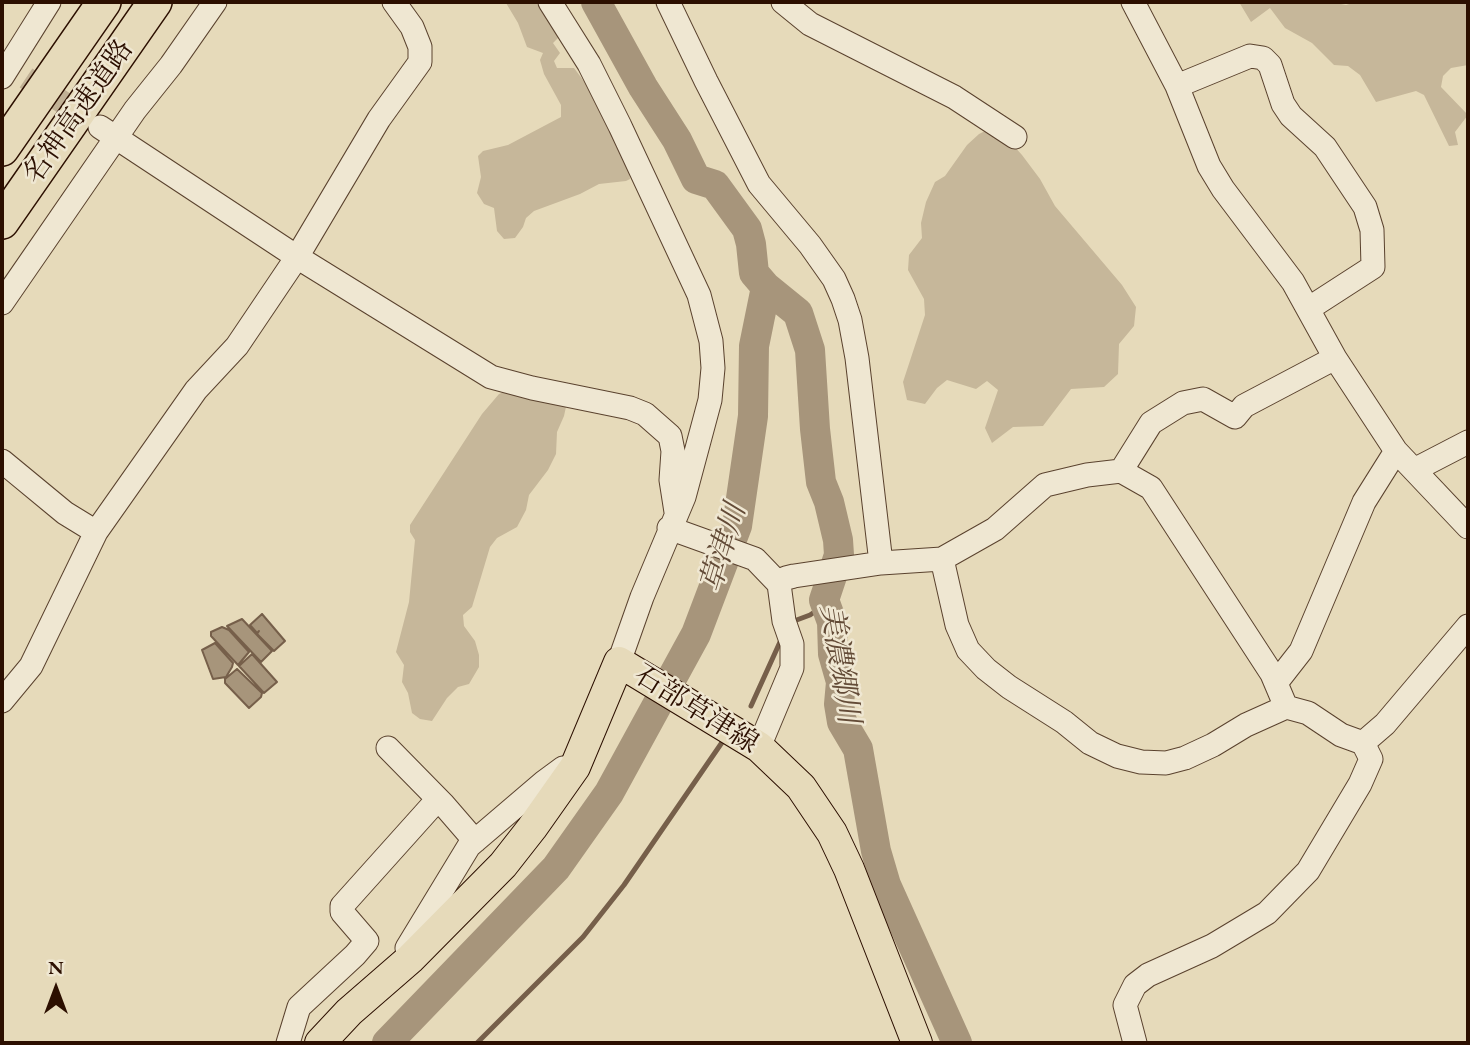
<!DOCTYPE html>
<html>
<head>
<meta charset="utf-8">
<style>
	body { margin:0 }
	#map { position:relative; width:1470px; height:1045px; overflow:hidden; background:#e6daba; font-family:"EB Garamond",serif }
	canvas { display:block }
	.frame { position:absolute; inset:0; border:4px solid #2c0f00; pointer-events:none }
	.north { position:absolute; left:21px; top:954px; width:70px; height:70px; -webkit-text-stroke:5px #efe7d2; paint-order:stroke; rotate:0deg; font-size:19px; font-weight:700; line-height:28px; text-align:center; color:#2c0f00 }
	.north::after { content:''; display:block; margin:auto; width:24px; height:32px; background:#2c0f00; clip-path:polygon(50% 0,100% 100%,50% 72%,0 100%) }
</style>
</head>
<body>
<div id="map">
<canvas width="1470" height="1045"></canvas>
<div class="frame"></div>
<div class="north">N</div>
</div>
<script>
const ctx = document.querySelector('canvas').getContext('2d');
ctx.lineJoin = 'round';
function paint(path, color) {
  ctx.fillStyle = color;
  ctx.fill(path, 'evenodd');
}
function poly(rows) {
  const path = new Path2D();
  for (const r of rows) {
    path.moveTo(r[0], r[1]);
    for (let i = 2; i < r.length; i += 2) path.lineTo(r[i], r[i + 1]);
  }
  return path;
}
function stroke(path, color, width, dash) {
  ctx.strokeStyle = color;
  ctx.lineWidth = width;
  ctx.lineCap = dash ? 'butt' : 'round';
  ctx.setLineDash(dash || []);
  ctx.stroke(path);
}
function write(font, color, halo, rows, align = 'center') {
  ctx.font = font + ' "EB Garamond","Noto Serif JP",serif';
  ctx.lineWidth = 5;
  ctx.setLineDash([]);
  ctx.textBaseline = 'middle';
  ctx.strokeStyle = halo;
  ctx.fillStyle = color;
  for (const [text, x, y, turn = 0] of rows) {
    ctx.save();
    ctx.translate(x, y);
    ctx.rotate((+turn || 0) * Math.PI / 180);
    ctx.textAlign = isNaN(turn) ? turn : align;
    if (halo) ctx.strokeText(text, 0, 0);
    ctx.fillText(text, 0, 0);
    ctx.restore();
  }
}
paint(poly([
	[508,2,536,2,552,19,558,38,553,43,560,53,554,61,557,68,574,68,592,92,629,171,630,179,626,181,599,184,580,194,534,211,526,218,523,227,515,238,504,239,497,231,494,208,484,204,477,193,481,177,478,156,483,151,508,145,561,117,561,105,544,74,540,60,543,53,527,47,518,23,506,3],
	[1239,2,1331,2,1346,5,1356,2,1468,2,1468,65,1451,68,1443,76,1441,87,1468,115,1455,132,1458,145,1449,146,1424,95,1416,91,1376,102,1360,75,1348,66,1334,65,1312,43,1285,28,1270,8,1251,22],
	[989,129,1013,145,1022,155,1040,179,1055,206,1122,285,1136,307,1134,326,1119,344,1118,374,1104,387,1071,389,1043,426,1013,427,992,443,985,428,998,390,987,381,976,389,947,380,937,388,925,404,907,400,903,382,925,315,924,299,908,270,909,255,922,238,921,223,926,202,935,182,945,176,967,145,979,134],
	[506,391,567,402,564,416,557,432,556,454,548,470,529,495,526,510,517,527,497,538,490,547,472,607,463,615,464,626,475,641,479,655,479,667,469,684,458,687,447,698,432,721,420,719,412,713,408,693,402,682,404,665,396,652,409,602,415,540,410,532,410,525,482,414,499,394]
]), '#c6b79a');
const water = poly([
	[262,614,285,641,274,651,257,634,259,631,257,633,250,625,262,614],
	[242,619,272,651,261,662,227,626,242,619],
	[222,627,229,630,249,652,238,665,211,636,211,632,222,627],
	[215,643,233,663,232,667,226,677,213,679,202,650,215,643],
	[252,654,277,682,264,693,239,666,252,654],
	[237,669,262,693,261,697,249,708,225,683,225,679,237,669]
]);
paint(water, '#a7957b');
stroke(water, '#765f4a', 2);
stroke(poly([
	[794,621,810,615,819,609,824,600],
	[751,706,780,642],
	[477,1043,583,937,624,885,723,741]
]), '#765f4a', 5);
stroke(poly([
	[596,2,643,87,677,140,696,179,715,185,747,229,751,244,754,273,766,287,798,313,810,350,815,429,821,482,829,502,838,540,839,555,824,600,832,622,833,654,841,682,839,704,842,722,858,749,876,851,886,885,957,1043],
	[387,1043,556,868,609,793,696,634,737,526,753,416,754,346,766,287]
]), '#a7957b', 30);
stroke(poly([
	[26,78,88,119]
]), '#c1b195', 23, [23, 11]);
const minor = poly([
	[550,2,589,64,620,126,699,295,711,341,713,368,710,400,684,497,642,597,619,662],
	[668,2,706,81,759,184,810,245,834,279,843,299,850,320,857,358,881,563],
	[783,2,810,24,954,97,1015,137],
	[1133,2,1177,86,1209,166,1223,189,1293,282,1335,358,1396,451,1468,527],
	[2,77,49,2],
	[1177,86,1250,56,1263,58,1270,65,1283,104,1291,116,1325,147,1365,207,1372,230,1373,267,1308,309],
	[100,127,297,257,491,377,532,388,630,408,645,414,670,436,673,451,671,480,676,512],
	[2,303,135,110,171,65,215,2],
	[2,461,65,513,96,532],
	[1414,470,1468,442],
	[1121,471,1151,423,1183,403,1203,399,1235,417,1244,406,1335,358],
	[669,528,755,559,779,584,784,621,792,644,792,668,759,747],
	[942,559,957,625,968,650,986,669,1009,687,1064,722,1090,743,1117,756,1141,762,1166,763,1185,758,1213,745,1246,725,1286,707,1308,713,1341,735,1363,743,1385,724,1468,626],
	[779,584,786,578,794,576,881,563,942,559,995,529,1045,485,1087,475,1121,471,1151,488,1272,674,1286,707],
	[1276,683,1301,651,1364,502,1396,451],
	[2,701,31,666,96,532,196,390,237,346,297,257,379,119,420,62,420,47,412,27,394,2],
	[388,748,443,804,475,841],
	[409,956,407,948,469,846,544,782,563,768,575,767],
	[288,1043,299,1007,355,955,367,941,342,912,342,906,438,799],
	[1135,1043,1125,1005,1135,985,1148,975,1212,946,1267,913,1308,871,1360,784,1371,759,1363,743]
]);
const major = poly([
	[320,1043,349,1012,410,959,503,865,532,828,575,767,619,662,759,747,801,787,832,833,849,869,917,1043]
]);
const highway = poly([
	[2,149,104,2],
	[2,222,155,2]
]);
stroke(minor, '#5a422e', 25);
stroke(major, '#2c0f00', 32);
stroke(highway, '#2c0f00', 36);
stroke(minor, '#efe7d2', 23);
stroke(major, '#e6daba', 30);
stroke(highway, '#e6daba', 33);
write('28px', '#2c0f00', '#efe7d2', [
	["名神高速道路",79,112,-55],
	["石部草津線",696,710,32]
]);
write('italic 30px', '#634b37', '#efe7d2', [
	["草津川",724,548,-73],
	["美濃郷川",839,664,81]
]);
</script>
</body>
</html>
